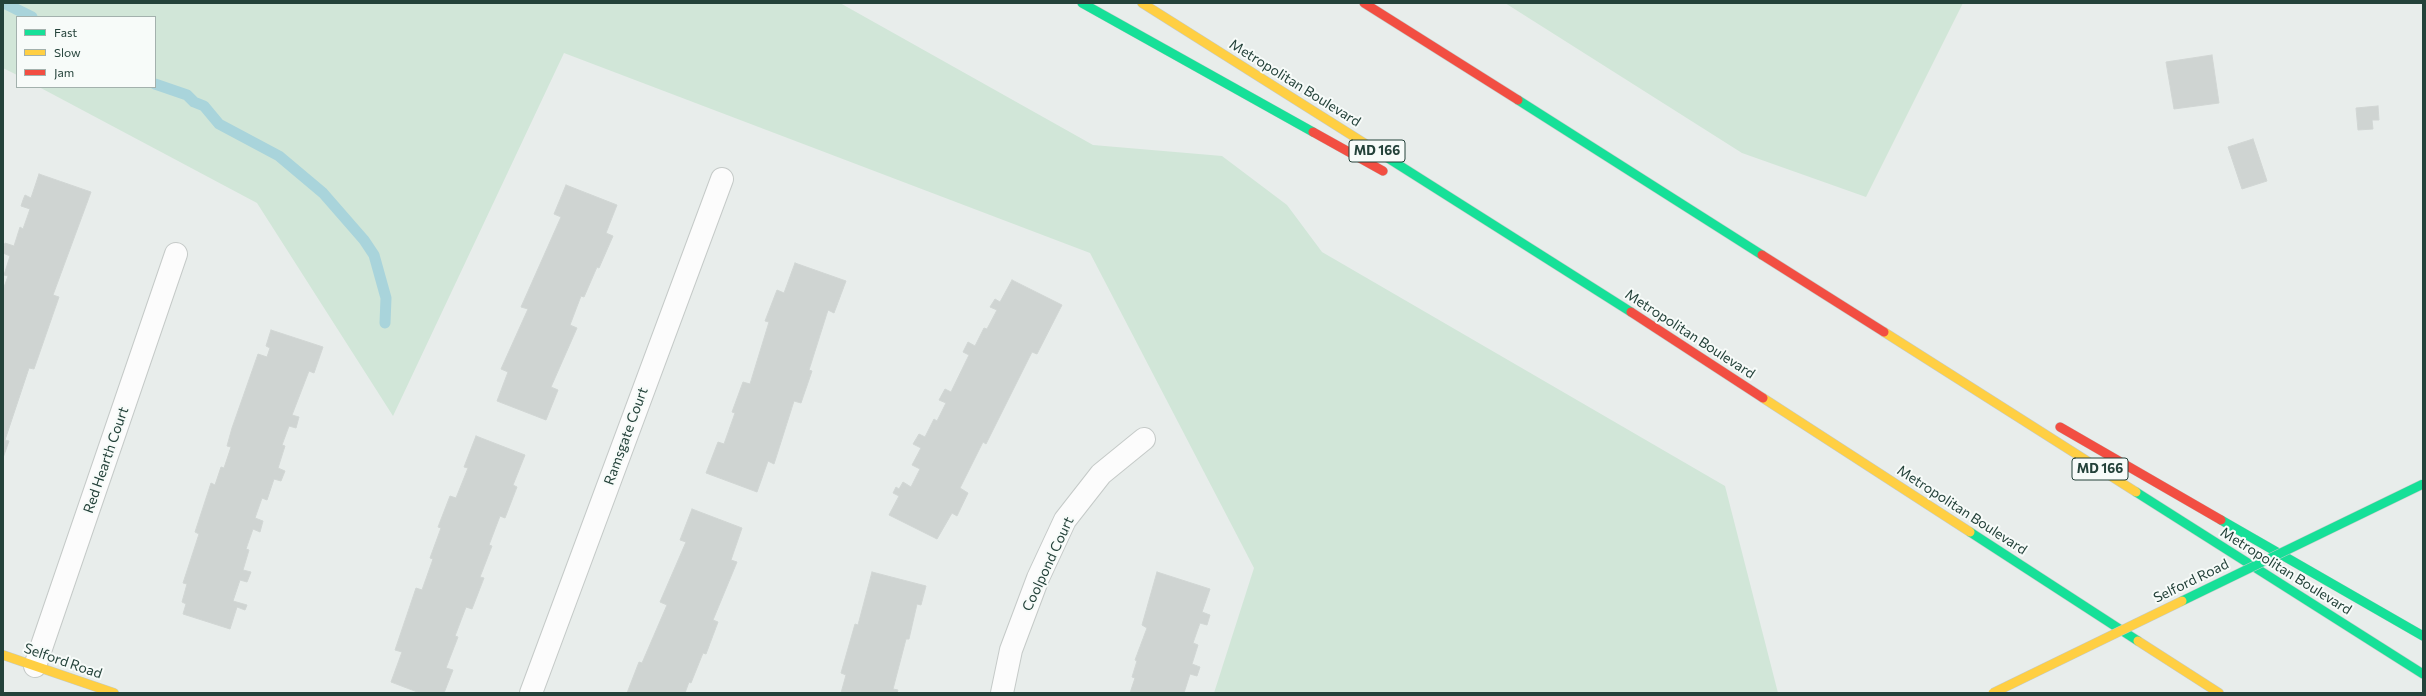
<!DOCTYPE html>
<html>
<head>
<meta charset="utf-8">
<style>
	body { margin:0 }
	#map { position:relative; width:2426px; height:696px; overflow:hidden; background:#e8edeb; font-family:Commissioner,sans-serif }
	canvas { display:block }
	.frame { position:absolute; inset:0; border:4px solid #24423a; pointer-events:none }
	.legend { position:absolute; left:16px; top:16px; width:140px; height:72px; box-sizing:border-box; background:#f7fbf9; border:1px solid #a3b1ad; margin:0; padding:5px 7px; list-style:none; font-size:12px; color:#24423a }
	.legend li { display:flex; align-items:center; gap:8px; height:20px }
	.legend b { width:20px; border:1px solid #a3b1ad }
</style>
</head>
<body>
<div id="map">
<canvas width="2426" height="696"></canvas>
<div class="frame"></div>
<ul class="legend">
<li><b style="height:5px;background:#16e098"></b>Fast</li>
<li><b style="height:5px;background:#ffcf43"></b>Slow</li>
<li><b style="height:5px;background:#f24e42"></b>Jam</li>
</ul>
</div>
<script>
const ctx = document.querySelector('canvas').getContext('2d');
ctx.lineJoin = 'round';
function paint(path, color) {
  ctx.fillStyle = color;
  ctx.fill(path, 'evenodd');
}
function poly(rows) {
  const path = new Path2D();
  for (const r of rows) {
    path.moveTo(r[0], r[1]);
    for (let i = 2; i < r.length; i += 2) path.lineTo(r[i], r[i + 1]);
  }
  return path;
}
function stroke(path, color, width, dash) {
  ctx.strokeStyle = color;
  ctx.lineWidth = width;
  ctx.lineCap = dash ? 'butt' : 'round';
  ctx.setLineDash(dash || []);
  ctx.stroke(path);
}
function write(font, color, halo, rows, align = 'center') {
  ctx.font = font + ' Commissioner,sans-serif';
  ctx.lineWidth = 4;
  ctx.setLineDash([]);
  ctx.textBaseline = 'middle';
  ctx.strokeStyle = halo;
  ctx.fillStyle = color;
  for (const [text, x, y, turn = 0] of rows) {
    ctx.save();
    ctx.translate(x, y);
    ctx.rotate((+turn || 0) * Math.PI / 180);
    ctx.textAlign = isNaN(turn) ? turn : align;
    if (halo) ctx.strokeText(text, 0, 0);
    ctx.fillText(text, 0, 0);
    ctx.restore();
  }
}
paint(poly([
	[3,3,840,3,1093,145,1222,156,1287,205,1322,252,1725,486,1778,693,1214,693,1254,568,1090,253,564,53,393,416,257,203,39,87,155,87,155,17,17,17,17,75,3,68],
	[1505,3,1963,3,1866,197,1742,153]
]), '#d1e6d8');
stroke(poly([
	[4,3,32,17],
	[155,84,187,95,194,102,204,106,219,124,279,156,323,193,364,240,374,255,386,298,385,323]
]), '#a9d4db', 11);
const building = poly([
	[2212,55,2219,103,2174,109,2166,62,2212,55],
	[2378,106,2379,120,2372,120,2373,129,2358,130,2356,108,2378,106],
	[2253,139,2267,181,2242,189,2228,147,2253,139],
	[39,174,91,192,53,295,59,297,34,369,29,368,5,440,9,441,3,458,3,290,8,276,4,275,10,256,3,253,3,249,5,243,14,246,20,227,23,229,30,209,21,206,23,200,25,195,31,198,39,174],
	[566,185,617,205,606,233,613,236,599,268,597,267,584,297,581,296,570,325,577,328,551,387,558,390,546,420,497,401,508,372,501,369,528,309,521,307,561,217,554,214,566,185],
	[795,263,846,281,834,313,828,310,809,370,812,371,801,403,794,401,774,464,768,461,757,492,706,473,718,442,724,444,735,413,732,412,743,382,750,384,769,322,765,321,777,290,784,293,795,263],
	[1012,280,1062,305,1037,354,1032,352,986,444,983,442,960,488,968,493,957,516,952,513,937,539,889,515,899,496,893,493,896,487,899,489,903,482,911,487,920,469,912,465,921,448,913,444,919,434,925,437,934,419,937,421,946,403,939,400,945,389,951,392,969,355,963,352,968,342,975,346,984,328,987,329,997,310,990,307,995,299,1000,302,1012,280],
	[271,330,323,347,314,373,309,371,292,415,299,417,296,428,289,426,282,445,285,446,278,468,285,471,281,481,274,479,267,500,262,498,255,518,263,521,260,532,253,529,246,549,249,550,243,570,251,572,247,582,240,580,233,601,247,605,245,610,237,607,230,629,183,614,186,604,182,602,187,584,183,583,199,534,195,532,211,483,215,485,221,467,224,468,231,447,227,446,232,428,258,354,267,357,270,348,266,346,271,330],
	[476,436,525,455,513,485,517,487,505,518,500,516,489,545,492,546,480,577,484,578,472,609,466,607,455,636,458,637,446,668,453,670,444,693,420,693,391,682,402,652,395,650,416,588,422,590,433,559,430,558,441,528,438,527,450,496,456,498,468,468,464,467,476,436],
	[692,509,742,528,731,560,737,562,713,620,718,622,706,654,703,653,691,683,689,682,685,693,627,693,639,662,642,663,667,605,660,602,686,542,680,540,692,509],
	[872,572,926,586,921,605,917,604,909,639,906,639,893,689,898,690,897,693,841,693,846,675,841,673,855,624,858,625,872,572],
	[1157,572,1210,589,1202,612,1210,615,1207,625,1200,623,1193,643,1198,645,1192,664,1200,667,1197,676,1190,674,1184,693,1130,693,1135,678,1132,677,1137,661,1135,660,1147,628,1142,625,1157,572]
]);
paint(building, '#cfd4d2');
stroke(building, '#d1d6d4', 1);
const street = poly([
	[35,666,176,254],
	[531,693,722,179],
	[1002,693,1011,650,1038,578,1065,520,1101,474,1144,439]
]);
const fast = poly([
	[1082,3,1313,132],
	[1518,100,1762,255],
	[1372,148,1631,312],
	[2136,492,2423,674],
	[2221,520,2423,636],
	[1970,532,2138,641]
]);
const slow = poly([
	[1142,3,1372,148],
	[1884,332,2136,492],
	[1763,398,1970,532],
	[2138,641,2219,693],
	[3,655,114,693]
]);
const jam = poly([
	[1364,3,1518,100],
	[1313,132,1383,171],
	[1762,255,1884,332],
	[1631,312,1763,398],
	[2060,427,2221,520]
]);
stroke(street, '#c5cac8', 24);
stroke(fast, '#c3cbc8', 10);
stroke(slow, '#c3cbc8', 10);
stroke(jam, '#c3cbc8', 10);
stroke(street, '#fcfcfc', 22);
stroke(fast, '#16e098', 9);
stroke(slow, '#ffcf43', 9);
stroke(jam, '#f24e42', 9);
const fastBridge = poly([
	[2182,601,2423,484]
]);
const slowBridge = poly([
	[1993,693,2182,601]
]);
stroke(fastBridge, '#c3cbc8', 10, []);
stroke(slowBridge, '#c3cbc8', 10, []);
stroke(fastBridge, '#16e098', 9);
stroke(slowBridge, '#ffcf43', 9);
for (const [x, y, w] of [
	[1377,151,56],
	[2100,469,56]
]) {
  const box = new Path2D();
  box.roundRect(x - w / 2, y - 11, w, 22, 3);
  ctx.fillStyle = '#f7fbf9';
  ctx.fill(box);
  stroke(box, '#24423a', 1);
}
write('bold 13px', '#24423a', null, [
	["MD 166",1377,151],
	["MD 166",2100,469]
]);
write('14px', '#24423a', '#f7fbf9', [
	["Metropolitan Boulevard",1295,83,32],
	["Metropolitan Boulevard",1690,334,33],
	["Ramsgate Court",626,436,-70],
	["Red Hearth Court",106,460,-71],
	["Metropolitan Boulevard",1962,510,33],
	["Coolpond Court",1048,564,-65],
	["Metropolitan Boulevard",2286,571,32],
	["Selford Road",2191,581,-26],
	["Selford Road",63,661,19]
]);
</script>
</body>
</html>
